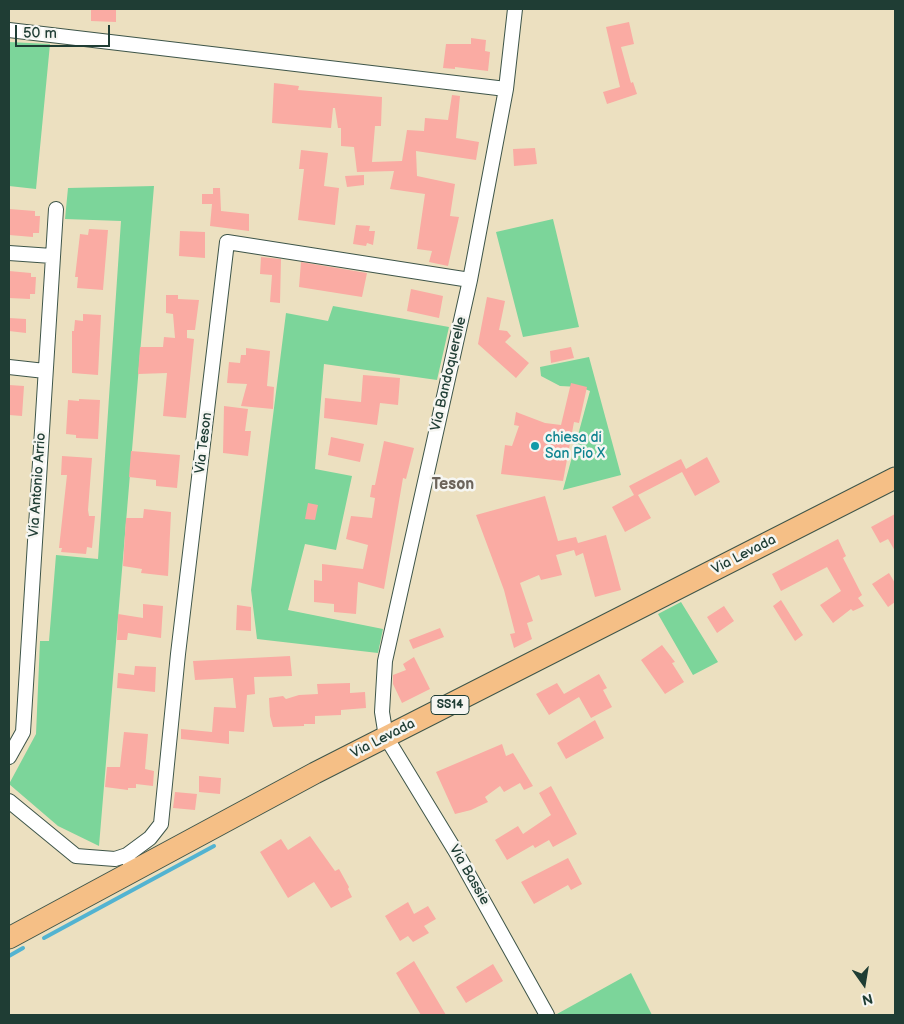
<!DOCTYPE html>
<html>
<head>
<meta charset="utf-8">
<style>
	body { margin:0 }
	#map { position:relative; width:904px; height:1024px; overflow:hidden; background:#ece0c0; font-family:"Balsamiq Sans",sans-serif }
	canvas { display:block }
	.frame { position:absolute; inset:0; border:10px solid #1f3d34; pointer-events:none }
	.north { position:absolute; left:839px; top:959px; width:50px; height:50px; -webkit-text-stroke:4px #f6f6f2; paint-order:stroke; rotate:167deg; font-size:14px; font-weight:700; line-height:20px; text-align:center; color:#1f3d34 }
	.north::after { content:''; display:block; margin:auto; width:18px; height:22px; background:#1f3d34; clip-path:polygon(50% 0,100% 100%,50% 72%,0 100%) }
	.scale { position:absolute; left:15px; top:25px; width:95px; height:22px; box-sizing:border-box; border:2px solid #1f3d34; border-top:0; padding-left:6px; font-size:15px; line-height:18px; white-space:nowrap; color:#1f3d34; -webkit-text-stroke:4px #f6f6f2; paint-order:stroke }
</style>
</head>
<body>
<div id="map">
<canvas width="904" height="1024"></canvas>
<div class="frame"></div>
<div class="north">N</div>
<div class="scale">50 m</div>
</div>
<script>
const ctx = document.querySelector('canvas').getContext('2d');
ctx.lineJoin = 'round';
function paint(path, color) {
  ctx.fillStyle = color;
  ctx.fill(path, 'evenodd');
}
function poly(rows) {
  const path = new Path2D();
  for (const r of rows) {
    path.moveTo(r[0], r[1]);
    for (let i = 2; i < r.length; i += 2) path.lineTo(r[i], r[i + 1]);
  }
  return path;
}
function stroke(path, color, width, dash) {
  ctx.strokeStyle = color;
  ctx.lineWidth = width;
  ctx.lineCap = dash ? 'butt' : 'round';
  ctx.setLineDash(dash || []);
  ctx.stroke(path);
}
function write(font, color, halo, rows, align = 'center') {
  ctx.font = font + ' "Balsamiq Sans",sans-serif';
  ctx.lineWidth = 5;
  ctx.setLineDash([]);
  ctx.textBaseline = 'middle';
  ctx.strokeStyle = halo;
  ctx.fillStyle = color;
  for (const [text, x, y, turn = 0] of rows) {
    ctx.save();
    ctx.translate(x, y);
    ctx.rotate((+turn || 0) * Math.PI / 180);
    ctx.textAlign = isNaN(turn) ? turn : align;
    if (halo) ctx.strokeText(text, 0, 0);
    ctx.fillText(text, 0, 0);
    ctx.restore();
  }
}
paint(poly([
	[9,42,50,44,36,189,9,186],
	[154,186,99,846,58,826,9,784,36,734,40,641,49,641,56,555,98,559,121,221,65,219,68,188],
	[553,219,579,327,523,337,496,232],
	[333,306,449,327,437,380,324,364,315,469,352,476,336,550,305,544,288,610,383,629,378,653,257,639,251,590,286,313,328,321],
	[589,357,621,475,563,490,590,391,580,387,560,386,541,376,540,367],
	[681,602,718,662,693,675,658,614],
	[631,973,652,1015,557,1015,557,1014]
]), '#7cd59a');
stroke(poly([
	[44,938,214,846],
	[9,956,23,948]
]), '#52b3d1', 4);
paint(poly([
	[91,9,116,9,116,22,91,21],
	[629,22,634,44,621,47,631,83,633,82,637,94,607,104,603,92,620,87,606,27],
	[471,38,486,40,485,51,490,52,488,71,455,67,455,69,443,68,446,44,471,44],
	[274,83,299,86,298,90,382,97,381,126,375,126,372,162,402,161,407,130,424,131,425,118,448,120,452,95,460,96,456,138,479,142,476,160,416,151,417,176,455,184,450,216,459,217,448,266,429,262,432,251,417,249,425,194,390,189,394,171,357,172,354,147,341,146,341,128,338,128,335,108,333,108,331,128,272,123],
	[535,148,537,164,514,166,513,149],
	[301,150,328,153,324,186,339,188,335,225,298,220,304,169,299,169],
	[364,175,364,185,347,187,345,176],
	[213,188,220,188,221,211,249,214,249,231,210,226,212,204,202,204,202,194,213,194],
	[9,209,35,211,35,216,40,216,39,233,33,233,33,237,9,235],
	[356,225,370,226,369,231,375,231,373,245,367,243,366,246,353,244],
	[89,229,108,230,103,290,77,288,78,277,75,277,80,234,88,235],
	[180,231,205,232,205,258,179,256],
	[261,257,281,259,280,303,270,302,272,275,260,274],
	[301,262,367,273,362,297,299,287],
	[9,271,31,273,31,277,36,277,35,294,30,294,30,299,9,298],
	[411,289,443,296,439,318,407,311],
	[166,295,178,295,178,299,199,300,195,330,187,330,187,338,194,339,186,418,163,416,167,373,138,374,140,347,163,347,164,337,175,338,173,314,166,313],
	[487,297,505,301,499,330,507,331,511,336,505,342,529,363,516,378,478,344],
	[83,314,101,315,98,375,72,373,72,331,74,331,75,320,83,321],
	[9,318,26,319,26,333,9,331],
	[571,347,574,358,551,363,550,351],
	[246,348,270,351,267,386,274,387,273,409,241,406,247,384,227,383,229,362,240,363,241,355,246,355],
	[363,375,400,378,398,405,380,403,377,425,324,418,325,398,361,402],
	[571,383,587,387,579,423,574,422,563,481,501,474,505,445,512,446,519,426,514,425,516,412,545,423,561,425],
	[9,385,24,386,22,416,9,415],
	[79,399,100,400,98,439,76,438,76,435,66,434,68,400,79,401],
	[224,406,248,409,245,431,251,431,248,456,223,453],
	[331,437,364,444,360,462,328,455],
	[384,441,414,448,406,479,403,478,384,589,358,582,356,614,334,612,334,604,314,602,314,580,322,581,322,564,363,569,368,545,346,539,351,516,372,518,375,498,370,497,372,485,375,485],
	[131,451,180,455,177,488,156,486,156,480,129,477],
	[62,456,92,458,88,510,89,516,95,516,92,548,87,547,86,554,61,552,62,548,59,548,67,475,61,475],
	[707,457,720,482,695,496,682,472,665,481,638,495,651,518,625,532,612,507,634,495,629,486,681,459,686,469],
	[545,496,558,541,576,537,578,543,606,535,621,590,595,597,583,553,576,556,574,550,556,555,562,575,541,580,539,575,520,583,533,621,527,623,532,639,514,648,510,634,515,633,504,590,476,515],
	[308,503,318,505,315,520,305,519],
	[144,509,171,512,168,576,141,573,142,569,123,566,126,518,143,518],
	[895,514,895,551,888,539,880,543,871,527],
	[838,539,846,556,843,558,862,595,858,598,864,606,853,611,851,609,833,623,820,605,841,591,827,567,781,591,772,574],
	[889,573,895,583,895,602,888,607,872,584],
	[781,600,803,635,795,641,773,606],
	[143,604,163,606,161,638,128,633,127,640,117,640,118,614,143,618],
	[237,605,251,607,251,631,236,630],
	[724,606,734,621,717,633,707,617],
	[440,628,444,637,413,649,409,640],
	[662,645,675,662,672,663,684,682,665,694,641,660],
	[290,656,292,676,254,677,255,694,247,695,244,732,229,731,229,744,181,739,181,729,212,732,214,707,236,708,233,678,195,680,193,661],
	[414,657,430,689,402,703,393,684,393,675,406,670,403,664],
	[135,666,156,667,155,692,117,688,118,673,134,675],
	[599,674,607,688,603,690,612,707,591,718,579,697,549,715,536,694,557,683,564,694],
	[350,683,350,693,365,692,366,708,341,710,341,715,315,716,315,724,304,724,304,726,273,727,270,716,269,698,283,696,286,699,299,695,318,694,317,684],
	[595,720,604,738,566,759,557,743],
	[124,732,148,734,145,769,154,771,153,786,136,784,136,788,128,788,128,790,105,787,107,767,120,767],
	[502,744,506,756,513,753,533,786,524,790,520,783,504,792,500,786,485,797,488,802,471,810,455,814,436,772],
	[199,776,221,778,220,794,199,792],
	[551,786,577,834,553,847,549,840,535,848,533,845,507,860,495,840,518,826,523,834,551,815,539,793],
	[175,792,197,794,195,810,173,808],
	[310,836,335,871,339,869,349,887,348,889,352,897,331,908,314,882,288,898,260,852,281,839,288,850],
	[568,858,582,884,571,890,568,885,534,904,521,882],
	[408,902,414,914,428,906,436,919,424,926,429,933,413,942,408,936,400,941,385,916],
	[414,961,446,1015,421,1015,396,973],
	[493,964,503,981,466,1003,456,987]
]), '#faaba3');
const minor = poly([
	[515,9,506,89,470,280,385,661,382,712,386,737,456,852,547,1015],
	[9,30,506,89],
	[9,253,52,256],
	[9,367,45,371],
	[9,757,23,732,56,209],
	[9,801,76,856,115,859,127,855],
	[133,871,127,855,150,838,161,824,178,654,227,242,470,280]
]);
const primary = poly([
	[9,938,315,773,895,478]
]);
stroke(minor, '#3e5549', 16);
stroke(primary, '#3e5549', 23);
stroke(minor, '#fff', 14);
stroke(primary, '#f5bf86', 21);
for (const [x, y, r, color] of [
	[535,446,5,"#0f9aa8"]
]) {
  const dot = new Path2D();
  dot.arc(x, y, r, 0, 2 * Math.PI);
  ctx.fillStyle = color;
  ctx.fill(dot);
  stroke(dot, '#f6f6f2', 2);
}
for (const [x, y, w] of [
	[450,705,38]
]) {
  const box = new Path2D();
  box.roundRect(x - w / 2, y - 9.5, w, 19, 4);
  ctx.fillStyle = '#f6f6f2';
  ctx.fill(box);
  stroke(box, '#1f3d34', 1);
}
write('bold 12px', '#1f3d34', null, [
	["SS14",450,705]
]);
write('14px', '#1f3d34', '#f6f6f2', [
	["Via Bandoquerelle",449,374,-77],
	["Via Teson",204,443,-83],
	["Via Antonio Arrio",38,485,-86],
	["Via Levada",744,555,-27],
	["Via Levada",383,739,-27],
	["Via Bassie",469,875,60]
]);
write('14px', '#0d838f', '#f6f6f2', [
	["chiesa di",545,438],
	["San Pio X",545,454]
], 'left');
write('bold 16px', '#6c645b', '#f6f6f2', [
	["Teson",453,485]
]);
</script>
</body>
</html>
